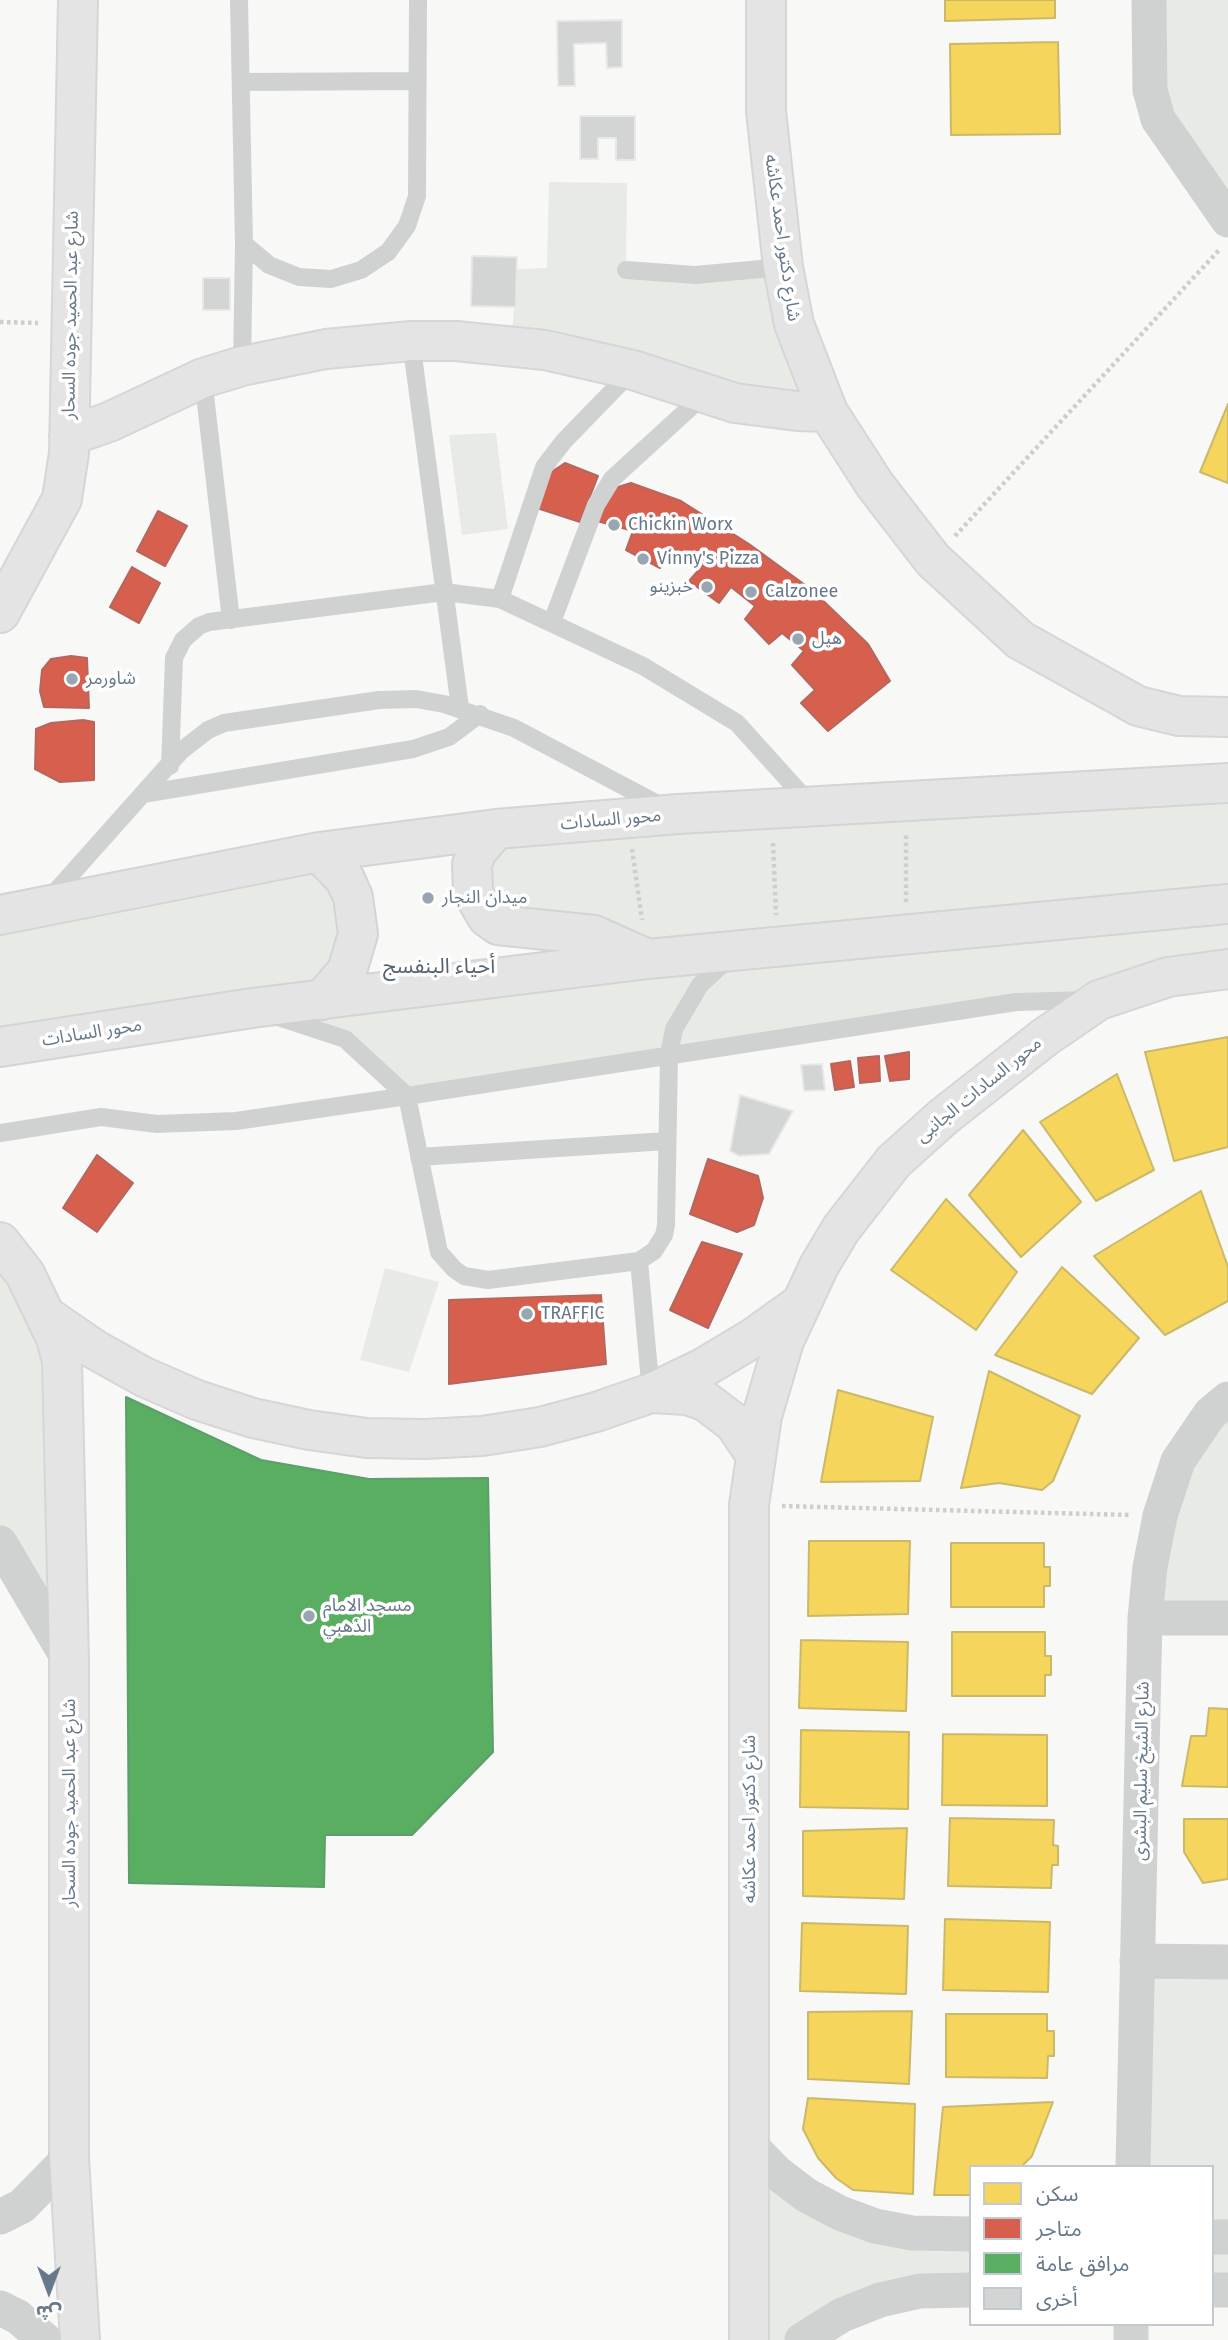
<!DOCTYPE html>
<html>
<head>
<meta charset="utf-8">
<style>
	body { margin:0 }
	#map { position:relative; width:1228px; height:2340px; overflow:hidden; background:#f8f8f7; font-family:"Fira Sans","Noto Sans Arabic",sans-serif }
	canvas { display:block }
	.legend { position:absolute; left:969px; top:2165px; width:245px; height:161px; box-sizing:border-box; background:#fff; border:2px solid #c2c9d0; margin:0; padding:9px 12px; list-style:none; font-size:21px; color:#667889 }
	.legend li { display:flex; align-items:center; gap:14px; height:35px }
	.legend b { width:35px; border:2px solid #c2c9d0 }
	.north { position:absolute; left:14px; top:2256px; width:70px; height:70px; -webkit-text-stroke:5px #fff; paint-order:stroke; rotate:180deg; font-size:19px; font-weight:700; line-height:28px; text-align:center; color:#667889 }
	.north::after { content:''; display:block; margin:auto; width:24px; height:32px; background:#667889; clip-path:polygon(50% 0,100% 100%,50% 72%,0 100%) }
</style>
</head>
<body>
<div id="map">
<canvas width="1228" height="2340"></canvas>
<ul class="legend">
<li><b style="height:19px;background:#f6d55c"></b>سكن</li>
<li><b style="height:19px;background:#d6604d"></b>متاجر</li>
<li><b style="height:19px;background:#5aae61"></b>مرافق عامة</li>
<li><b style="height:19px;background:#d3d4d4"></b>أخرى</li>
</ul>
<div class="north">ش</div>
</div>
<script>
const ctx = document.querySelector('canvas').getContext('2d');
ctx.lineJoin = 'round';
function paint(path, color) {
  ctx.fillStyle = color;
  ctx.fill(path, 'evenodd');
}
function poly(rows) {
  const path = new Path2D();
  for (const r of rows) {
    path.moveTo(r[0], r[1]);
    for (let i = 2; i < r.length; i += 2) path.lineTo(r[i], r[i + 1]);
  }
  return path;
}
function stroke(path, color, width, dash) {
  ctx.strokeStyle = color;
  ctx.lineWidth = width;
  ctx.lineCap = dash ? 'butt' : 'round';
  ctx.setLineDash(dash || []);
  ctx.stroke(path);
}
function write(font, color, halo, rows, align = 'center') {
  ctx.font = font + ' "Fira Sans","Noto Sans Arabic",sans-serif';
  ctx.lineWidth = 7;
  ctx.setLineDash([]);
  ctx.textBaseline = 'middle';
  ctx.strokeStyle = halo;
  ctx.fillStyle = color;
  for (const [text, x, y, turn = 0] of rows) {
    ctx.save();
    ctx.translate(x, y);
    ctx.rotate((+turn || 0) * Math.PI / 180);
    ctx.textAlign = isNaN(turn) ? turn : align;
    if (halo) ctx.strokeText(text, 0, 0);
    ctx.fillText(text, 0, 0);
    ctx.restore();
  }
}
paint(poly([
	[1149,0,1228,0,1228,220,1158,119],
	[549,182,627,183,626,270,783,267,828,412,511,346,517,269,547,268],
	[496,433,508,529,462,535,449,435],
	[1228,779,1228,969,1058,999,407,1096,345,1039,257,1010,0,1048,0,915,319,852,345,879,336,987,657,959,487,917,485,839],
	[0,1242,46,1316,69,1660,0,1543],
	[385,1268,439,1282,409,1372,360,1360],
	[1228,1399,1228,1618,1145,1618,1160,1516],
	[1137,1961,1228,1962,1228,2290,1212,2290,1212,2167,1133,2167],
	[750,2145,806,2195,971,2234,971,2290,802,2340,749,2340]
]), '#e8ebe5');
const homes = poly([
	[945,0,1055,0,1055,18,945,21,945,0],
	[1058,42,1060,134,951,135,950,44,1058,42],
	[1228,404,1228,483,1200,472,1228,404],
	[1228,1037,1228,1147,1174,1161,1145,1052,1228,1037],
	[1117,1074,1154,1170,1096,1201,1040,1122,1117,1074],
	[1023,1130,1081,1202,1021,1257,969,1195,1023,1130],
	[1201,1191,1228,1267,1228,1301,1165,1335,1094,1256,1201,1191],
	[946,1199,1017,1272,976,1330,891,1270,946,1199],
	[1062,1267,1139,1338,1092,1394,995,1355,1062,1267],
	[989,1371,1080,1416,1053,1481,1042,1490,999,1483,961,1488,989,1371],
	[838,1390,933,1417,920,1481,821,1482,838,1390],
	[809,1541,910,1541,908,1614,808,1616,809,1541],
	[951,1543,1044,1543,1044,1567,1050,1567,1050,1586,1044,1586,1044,1607,951,1607,951,1543],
	[952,1632,1045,1632,1045,1656,1051,1656,1051,1675,1045,1675,1045,1696,952,1696,952,1632],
	[801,1640,908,1642,906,1711,799,1708,801,1640],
	[1209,1708,1228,1709,1228,1787,1182,1786,1191,1736,1206,1736,1209,1708],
	[801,1730,909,1732,908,1809,800,1807,801,1730],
	[943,1734,1047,1735,1047,1806,942,1805,943,1734],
	[950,1818,1054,1820,1053,1845,1058,1846,1058,1865,1052,1865,1051,1888,948,1886,950,1818],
	[1184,1819,1228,1819,1228,1879,1203,1883,1184,1852,1184,1819],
	[907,1828,904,1899,803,1896,803,1831,907,1828],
	[945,1919,1050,1922,1048,1992,943,1990,945,1919],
	[802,1923,908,1926,906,1994,800,1991,802,1923],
	[912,2011,909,2084,808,2079,808,2012,912,2011],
	[946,2014,1047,2014,1047,2031,1054,2031,1054,2056,1048,2056,1047,2078,946,2077,946,2014],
	[808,2098,915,2104,913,2194,853,2190,836,2178,818,2158,803,2129,808,2098],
	[1053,2102,1032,2156,1021,2167,971,2167,971,2195,934,2195,943,2107,1053,2102]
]);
paint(homes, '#f6d55c');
stroke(homes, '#cbb96a', 2);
const shops = poly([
	[565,463,598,476,580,522,537,508,545,476,565,463],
	[631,483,681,501,749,544,812,590,868,644,890,681,828,731,801,703,815,690,792,665,804,651,782,633,769,644,745,619,755,606,731,587,719,603,689,581,704,564,671,548,660,568,626,550,633,531,590,519,605,491,631,483],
	[158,511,187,526,165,566,137,551,158,511],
	[132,567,160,583,139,623,110,607,132,567],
	[71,656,87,658,89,708,44,707,40,691,42,670,51,659,71,656],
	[83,720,94,722,94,780,60,782,35,769,36,729,51,723,83,720],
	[909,1052,909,1079,890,1081,885,1056,909,1052],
	[879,1056,880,1081,860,1083,858,1058,879,1056],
	[850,1061,854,1087,835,1090,831,1064,850,1061],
	[97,1155,133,1183,97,1232,63,1208,97,1155],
	[708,1159,758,1176,763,1198,754,1225,737,1232,690,1214,708,1159],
	[702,1242,742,1254,708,1328,670,1310,702,1242],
	[601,1295,606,1364,449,1384,449,1300,601,1295]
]);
paint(shops, '#d6604d');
stroke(shops, '#b4675f', 2);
const public = poly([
	[126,1397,261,1460,369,1479,488,1478,493,1752,412,1835,325,1835,324,1887,129,1883,126,1397]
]);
paint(public, '#5aae61');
stroke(public, '#5e9e6d', 2);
const building = poly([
	[622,20,622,67,607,68,606,43,574,44,575,86,558,86,557,21,622,20],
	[580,116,635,116,635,160,616,160,616,138,598,138,598,159,580,159,580,116],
	[472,256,517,257,516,307,471,306,472,256],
	[203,278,230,278,230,310,203,310,203,278],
	[822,1064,825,1090,804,1091,801,1065,822,1064],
	[740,1095,793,1111,769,1154,739,1156,730,1151,740,1095]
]);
paint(building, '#d3d4d4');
stroke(building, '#e8e8e6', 2);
const secondary = poly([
	[766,0,766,111,783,267,794,324,828,412,875,485,933,560,1020,640,1138,706,1179,716,1228,717],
	[69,436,109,422,203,378,242,366,326,349,411,341,456,341,545,350,633,370,735,403,797,411,828,412],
	[0,613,62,499,69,453,78,0],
	[0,1242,25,1274,56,1338,62,1361,69,1660,69,2158,80,2340],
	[46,1316,94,1349,144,1377,197,1400,253,1418,309,1430,367,1438,425,1439,482,1436,540,1427,596,1412,651,1393,703,1368,753,1338,799,1305],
	[651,1393,687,1395,705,1401,734,1423,755,1454],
	[749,2340,749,1505,762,1416,784,1341,819,1266,841,1229,894,1161,943,1117,1045,1037,1099,1000,1168,977,1228,969]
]);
const primary = poly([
	[496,829,477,851,472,864,473,893,487,917,498,925,594,935,648,959],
	[319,852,345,879,353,897,358,934,347,971,322,1000],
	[0,915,319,852,496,829,678,814,1228,783],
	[0,1047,252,1008,648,959,1228,904]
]);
stroke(secondary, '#d5d6d7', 42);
stroke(primary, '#d3d4d5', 42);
stroke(poly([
	[0,322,38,323],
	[955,536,1220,249],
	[773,843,776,915],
	[632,849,642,920],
	[906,902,906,834],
	[782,1506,1130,1515]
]), '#cececf', 4.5, [3.5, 3.5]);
stroke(poly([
	[239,0,244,244,242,366],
	[241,82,417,81],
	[244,244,269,265,299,277,331,279,361,270,388,252,407,226,417,196,418,0],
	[626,270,695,275,783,267],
	[411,341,460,708],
	[203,378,231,620],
	[500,599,544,467,564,441,632,371],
	[552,622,596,505,612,479,705,394],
	[170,766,174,658,183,640,199,626,209,622,444,592,500,599,643,666,737,723,810,804],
	[143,794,413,749,449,737,480,714],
	[49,899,181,751,208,730,224,723,379,700,416,699,444,704,514,728,665,808],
	[272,1015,345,1039,407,1096,1016,1002,1089,1000],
	[0,1133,101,1117,157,1124,236,1121,407,1096,439,1252,454,1269,464,1276,488,1280,639,1261,654,1251,664,1235,666,1225,669,1054,674,1029,700,985,729,958],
	[419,1157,667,1141],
	[639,1261,651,1393]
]), '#d0d2d2', 18);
stroke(poly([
	[1149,0,1150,90,1158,119,1228,220],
	[0,1543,69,1660],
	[1145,1618,1228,1618],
	[1137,1961,1228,1962],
	[750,2145,776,2172,806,2195,840,2213,875,2226,912,2233,971,2234],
	[1133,2167,1145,1618,1150,1567,1160,1516,1178,1461,1210,1414,1228,1399],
	[0,2217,22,2206,69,2158],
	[1212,2237,1228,2237],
	[1212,2290,1228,2290],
	[0,2308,18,2317,45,2340],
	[802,2340,842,2315,880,2300,920,2291,971,2290],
	[1131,2340,1131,2324]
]), '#d0d2d2', 35);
stroke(secondary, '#e3e4e3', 38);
stroke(primary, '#e3e4e3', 38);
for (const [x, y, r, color] of [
	[614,525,7,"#99a5b0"],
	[643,559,7,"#99a5b0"],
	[707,587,7,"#99a5b0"],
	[751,592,7,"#99a5b0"],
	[798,639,7,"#99a5b0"],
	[72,679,7,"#99a5b0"],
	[428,898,7,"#99a5b0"],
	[527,1314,7,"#99a5b0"],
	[309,1616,7,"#99a5b0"]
]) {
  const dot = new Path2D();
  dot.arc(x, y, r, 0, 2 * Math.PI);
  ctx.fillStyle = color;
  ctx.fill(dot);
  stroke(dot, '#fff', 2.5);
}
write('18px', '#667889', '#fff', [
	["شارع دكتور احمد عكاشه",782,238,82],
	["شارع عبد الحميد جوده السحار",71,315,-89],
	["محور السادات",611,820,-5],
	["محور السادات",92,1033,-9],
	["محور السادات الجانبى",979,1090,-39],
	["شارع الشيخ سليم البشرى",1142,1771,-89],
	["شارع عبد الحميد جوده السحار",70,1803,-90],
	["شارع دكتور احمد عكاشه",750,1819,-90]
]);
write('18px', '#667889', '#fff', [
	["Chickin Worx",628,525],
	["Vinny's Pizza",657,559],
	["خبزينو",693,587,"right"],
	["Calzonee",765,592],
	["هيل",812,639],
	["شاورمر",86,679],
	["ميدان النجار",442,898],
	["TRAFFIC",541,1314],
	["مسجد الامام",323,1606],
	["الذهبي",323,1627]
], 'left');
write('21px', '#54626e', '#fff', [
	["أحياء البنفسج",439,967]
]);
</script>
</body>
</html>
